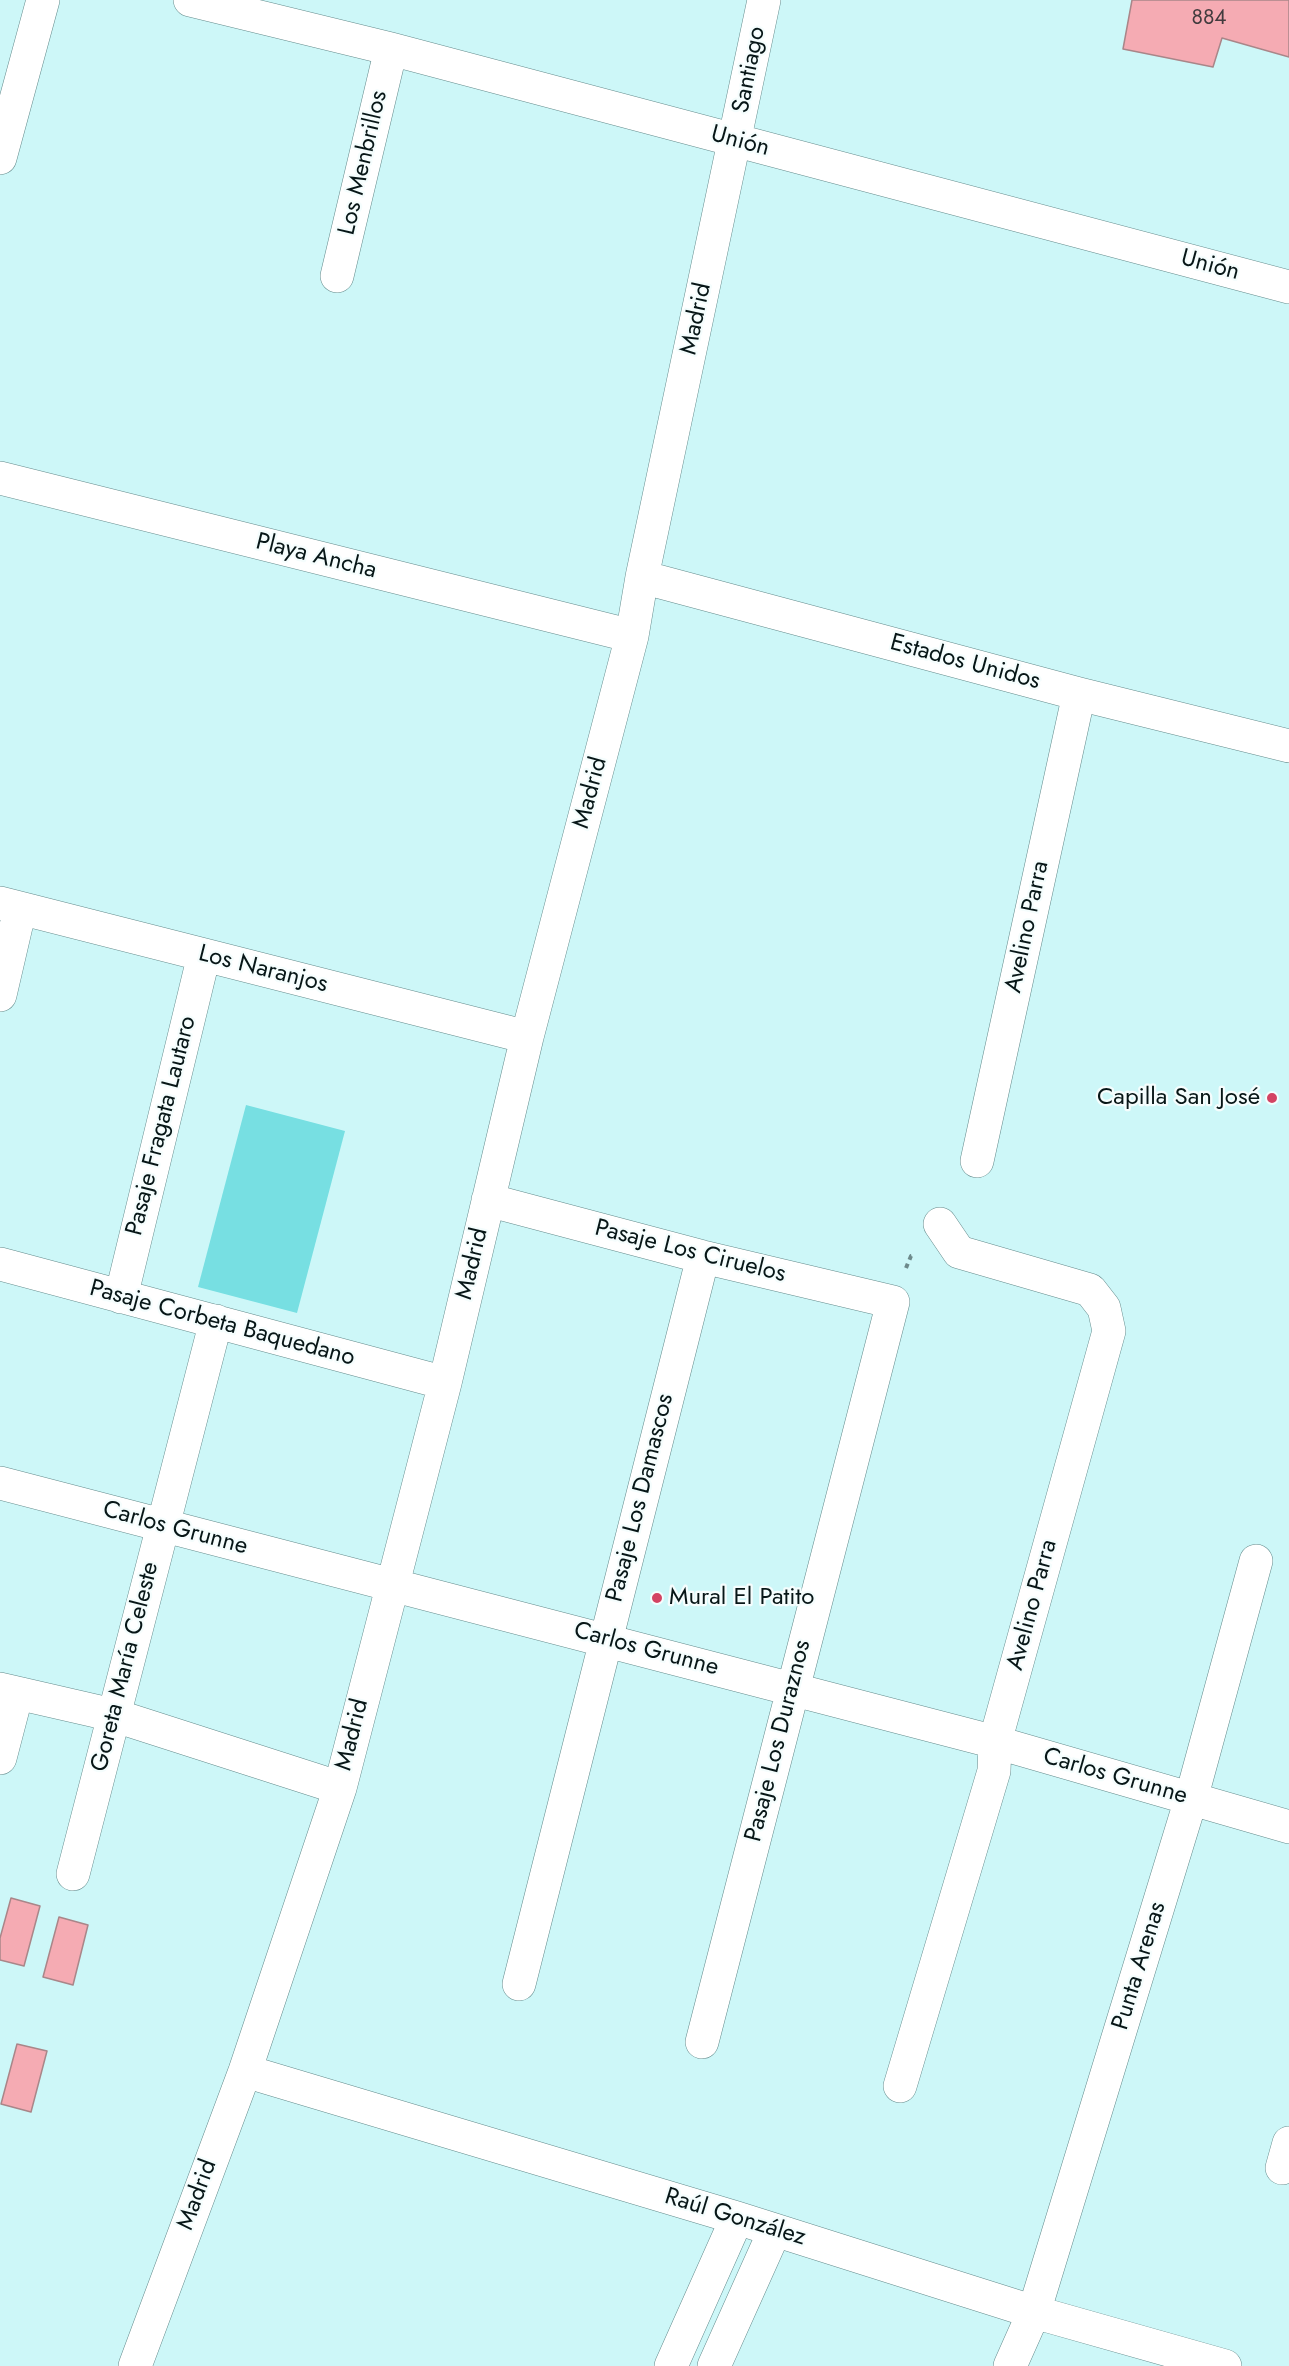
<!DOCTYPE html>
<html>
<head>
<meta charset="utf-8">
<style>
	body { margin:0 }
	canvas { display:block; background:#cdf7f8 }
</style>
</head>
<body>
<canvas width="1289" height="2366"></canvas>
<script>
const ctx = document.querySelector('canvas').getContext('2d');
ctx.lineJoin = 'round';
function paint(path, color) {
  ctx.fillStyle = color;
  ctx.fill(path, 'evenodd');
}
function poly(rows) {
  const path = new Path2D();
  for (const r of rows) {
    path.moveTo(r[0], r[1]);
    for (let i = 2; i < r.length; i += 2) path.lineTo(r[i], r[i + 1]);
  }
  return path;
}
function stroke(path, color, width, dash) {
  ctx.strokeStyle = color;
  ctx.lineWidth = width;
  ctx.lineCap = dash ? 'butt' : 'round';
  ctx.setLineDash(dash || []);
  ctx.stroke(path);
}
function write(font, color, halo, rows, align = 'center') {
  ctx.font = font + ' Jost,sans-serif';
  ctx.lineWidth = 4.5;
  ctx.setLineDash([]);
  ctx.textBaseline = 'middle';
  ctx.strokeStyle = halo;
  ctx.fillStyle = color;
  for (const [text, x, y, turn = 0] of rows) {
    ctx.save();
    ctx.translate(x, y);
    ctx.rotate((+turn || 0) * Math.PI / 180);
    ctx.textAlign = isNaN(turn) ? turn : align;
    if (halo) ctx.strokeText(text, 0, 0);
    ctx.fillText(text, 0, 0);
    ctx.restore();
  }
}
paint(poly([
	[246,1105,345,1131,297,1313,198,1287]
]), '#77dfe2');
const building = poly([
	[1132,0,1289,0,1289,57,1222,38,1213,67,1123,49,1132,0],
	[11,1898,40,1906,24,1966,0,1960,0,1938,11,1898],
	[59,1917,88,1925,73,1985,43,1977,59,1917],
	[17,2044,47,2051,31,2112,1,2104,17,2044]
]);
paint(building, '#f5abb3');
stroke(building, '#a98689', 1.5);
const minor = poly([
	[190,0,391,49,1289,287],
	[0,158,43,0],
	[337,276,391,49],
	[0,478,632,636],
	[642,577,1079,694,1289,746],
	[0,903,527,1037],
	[0,995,20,909],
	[977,1161,1079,694],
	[488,1200,703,1257,893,1302,702,2042],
	[0,1264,445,1383],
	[121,1297,204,955],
	[0,1483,995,1742,1289,1827],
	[0,1689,113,1715,340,1788],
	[0,1758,17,1693],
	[73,1874,216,1321],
	[519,1984,703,1257],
	[245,2071,737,2218,1034,2312,1225,2366],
	[900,2086,994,1771,995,1742,1109,1331,1104,1308,1090,1290,959,1252,940,1224],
	[1282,2168,1289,2143],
	[135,2366,245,2071,340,1788,445,1383,527,1037,632,636,642,577,764,0],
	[671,2366,737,2218],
	[714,2366,775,2230],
	[1010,2366,1034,2312,1191,1799,1256,1561]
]);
stroke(minor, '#658c8d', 34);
stroke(poly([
	[906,1268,911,1256,915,1255]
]), '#6d8a8b', 4, [4.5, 4.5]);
stroke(minor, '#fff', 33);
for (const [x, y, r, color] of [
	[1272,1098,6,"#d34363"],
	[657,1598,6,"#d34363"]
]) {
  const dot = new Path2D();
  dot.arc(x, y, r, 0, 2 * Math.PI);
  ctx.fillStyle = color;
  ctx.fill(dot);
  stroke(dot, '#f5fdfd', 2);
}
write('21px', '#423b3e', null, [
	["884",1209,19]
]);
write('24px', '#071617', '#f5fdfd', [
	["Santiago",750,70,-79],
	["Unión",740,142,15],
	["Los Menbrillos",364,163,-77],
	["Unión",1210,266,15],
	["Madrid",697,319,-78],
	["Playa Ancha",316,557,14],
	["Estados Unidos",965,663,15],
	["Madrid",591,793,-75],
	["Avelino Parra",1028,927,-78],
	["Los Naranjos",263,970,14],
	["Pasaje Fragata Lautaro",162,1126,-76],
	["Pasaje Los Ciruelos",690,1252,14],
	["Madrid",473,1264,-77],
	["Pasaje Corbeta Baquedano",222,1324,15],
	["Pasaje Los Damascos",641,1498,-76],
	["Carlos Grunne",175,1529,15],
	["Avelino Parra",1033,1605,-75],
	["Carlos Grunne",646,1650,15],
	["Goreta María Celeste",126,1667,-76],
	["Madrid",353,1735,-76],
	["Pasaje Los Duraznos",779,1741,-76],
	["Carlos Grunne",1115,1777,16],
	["Punta Arenas",1140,1966,-73],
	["Madrid",198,2195,-70],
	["Raúl González",735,2218,17]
]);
write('24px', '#071617', '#f5fdfd', [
	["Capilla San José",1260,1098],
	["Mural El Patito",669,1598,"left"]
], 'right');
</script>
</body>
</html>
